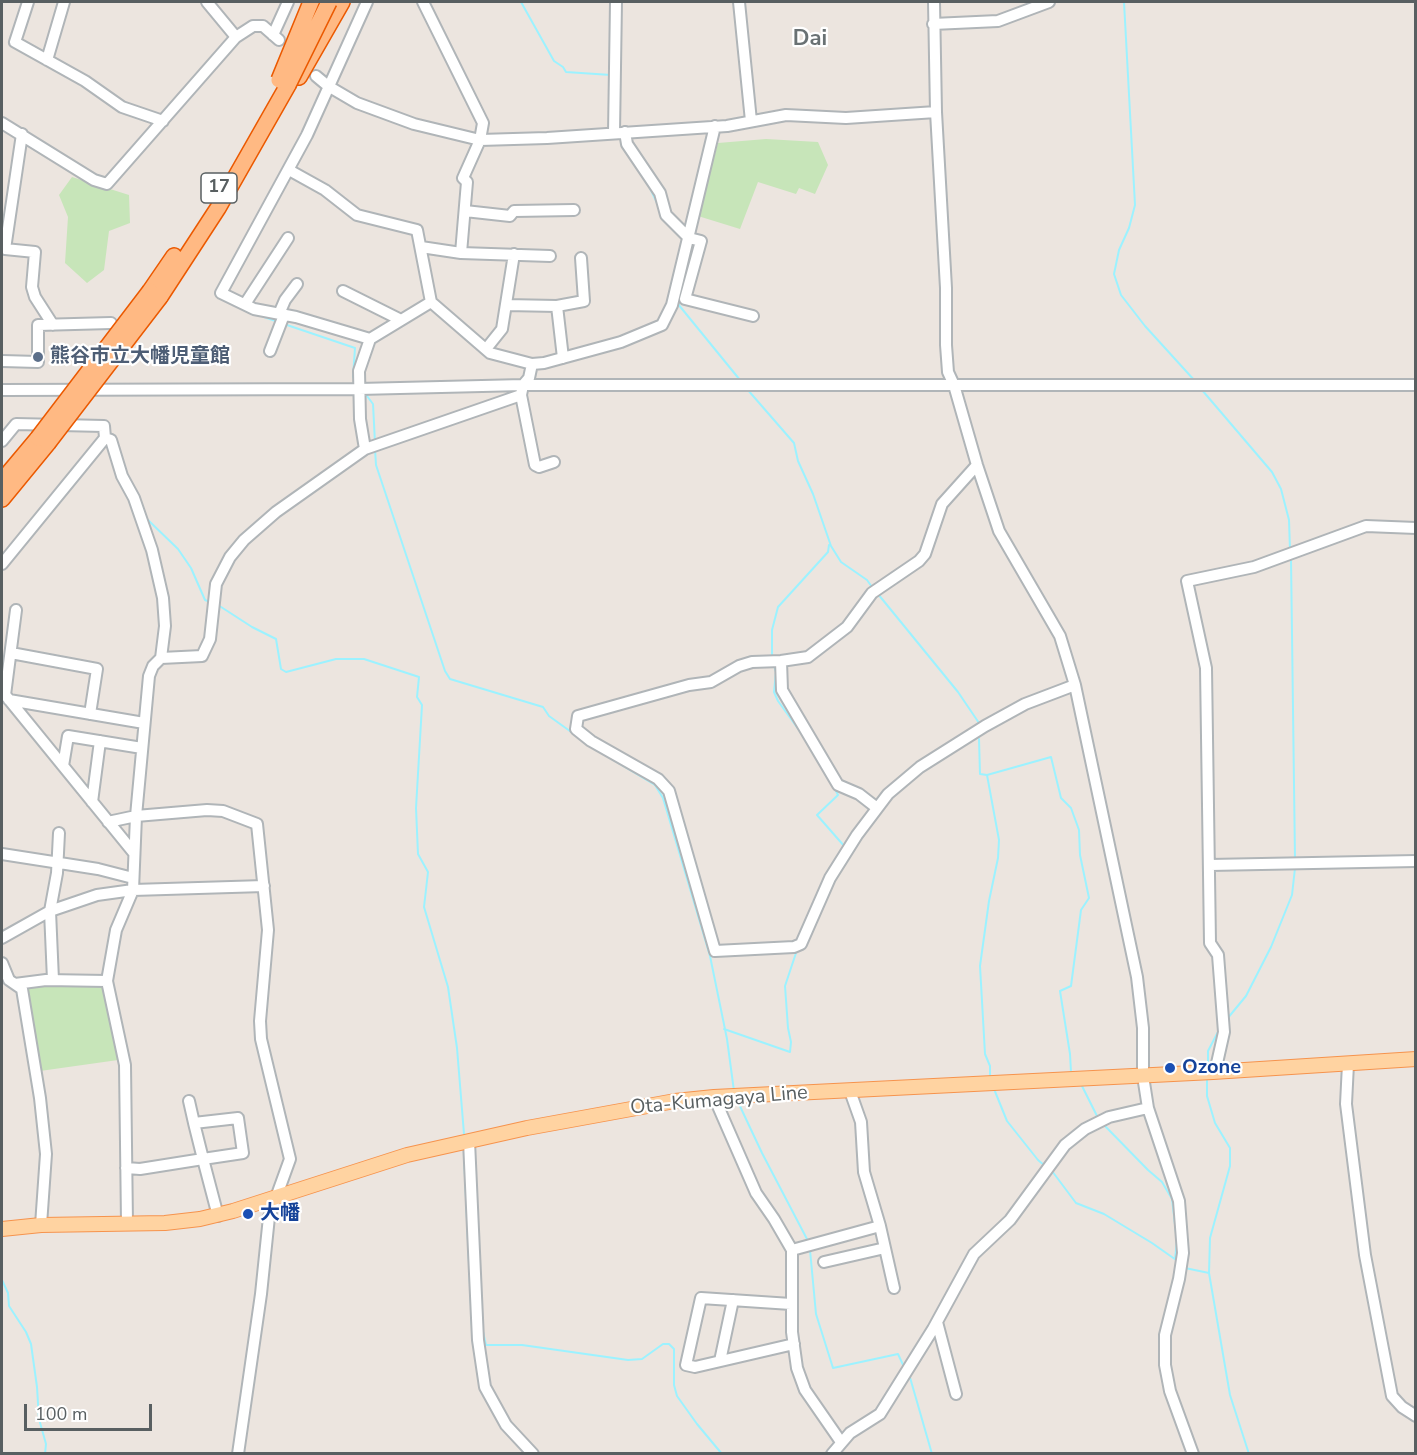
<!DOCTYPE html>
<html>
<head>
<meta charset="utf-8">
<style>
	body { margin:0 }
	#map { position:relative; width:1417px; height:1455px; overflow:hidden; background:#ece5df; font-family:"Nunito Sans",sans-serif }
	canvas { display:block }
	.frame { position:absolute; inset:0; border:3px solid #585f61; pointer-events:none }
	.scale { position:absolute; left:24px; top:1404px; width:128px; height:27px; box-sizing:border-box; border:3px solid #585f61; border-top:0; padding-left:8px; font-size:18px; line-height:21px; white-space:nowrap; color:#585f61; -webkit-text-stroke:4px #fff; paint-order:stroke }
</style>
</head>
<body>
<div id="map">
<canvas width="1417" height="1455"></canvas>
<div class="frame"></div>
<div class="scale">100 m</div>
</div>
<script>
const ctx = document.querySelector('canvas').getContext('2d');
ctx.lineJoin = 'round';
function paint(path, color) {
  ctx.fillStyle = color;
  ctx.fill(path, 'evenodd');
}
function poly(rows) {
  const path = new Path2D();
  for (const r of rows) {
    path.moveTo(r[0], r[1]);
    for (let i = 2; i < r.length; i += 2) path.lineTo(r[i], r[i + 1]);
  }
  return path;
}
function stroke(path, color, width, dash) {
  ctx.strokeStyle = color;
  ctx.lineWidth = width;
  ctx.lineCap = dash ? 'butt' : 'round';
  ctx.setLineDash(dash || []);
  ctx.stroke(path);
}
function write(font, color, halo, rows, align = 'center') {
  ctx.font = font + ' "Nunito Sans","Noto Sans JP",sans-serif';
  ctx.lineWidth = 4.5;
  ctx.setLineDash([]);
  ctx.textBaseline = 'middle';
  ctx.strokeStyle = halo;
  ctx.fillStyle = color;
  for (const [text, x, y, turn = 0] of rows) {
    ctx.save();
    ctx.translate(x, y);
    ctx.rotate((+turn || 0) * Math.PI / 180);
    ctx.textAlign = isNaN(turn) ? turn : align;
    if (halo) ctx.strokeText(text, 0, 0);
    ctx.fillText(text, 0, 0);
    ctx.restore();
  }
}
paint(poly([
	[766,139,818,142,828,165,815,194,799,188,796,194,758,182,740,229,698,216,718,143],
	[72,177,129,195,130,223,109,231,104,270,87,283,65,263,68,217,59,195],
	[102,984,118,1060,40,1071,24,985]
]), '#c7e5b9');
stroke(poly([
	[521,2,554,61,563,67,566,72,611,75],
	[1124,2,1135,205,1129,228,1119,250,1114,274,1121,295,1145,326,1195,381],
	[649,186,658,205],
	[682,286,678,304,740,380],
	[256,314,278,322],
	[284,324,355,348,353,377,355,380],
	[747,389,794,443,798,461,813,494,831,546,841,562,867,580,872,587],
	[1202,390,1272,472,1281,489,1289,520,1290,550],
	[364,392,373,404,375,443],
	[375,449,376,465,445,671,450,679,543,707,549,716,574,734],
	[148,520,178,549,191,568,205,600,210,602],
	[1291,559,1295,859],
	[878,594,958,692,979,723],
	[218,605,252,627,276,639,281,669,286,672,336,659,364,659,419,677,417,697,422,705,416,808,418,854,428,872,424,907,448,987,457,1048,464,1134],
	[772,657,772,630,778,607,828,552,829,545],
	[774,666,776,672,774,692,778,701,804,737],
	[979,739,980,774,987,775,1051,757,1061,798,1071,808,1079,830,1080,855,1089,898,1081,910,1071,986,1060,991,1070,1054,1071,1072],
	[810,748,821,766],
	[600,752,655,785,663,798,710,956,727,1039,734,1091],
	[987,775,999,840,998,858,989,901,980,966,985,1054,990,1066,990,1077],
	[835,789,838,795,817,815,845,847],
	[1227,1019,1246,996,1271,947,1292,895,1295,868],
	[724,1029,790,1052,791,1042,788,1028,785,986,797,950],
	[1208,1068,1208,1051,1220,1028],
	[1207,1076,1207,1096,1215,1123,1230,1148,1230,1166,1210,1238,1209,1273,1230,1395,1249,1454],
	[1082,1086,1098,1118],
	[994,1089,1007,1121,1038,1160,1045,1166],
	[738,1102,762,1153,808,1241],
	[1104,1125,1148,1170,1162,1182,1172,1199,1176,1233],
	[464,1155,472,1327,474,1327],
	[1052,1171,1076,1203,1104,1214,1152,1243,1179,1262],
	[810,1250,816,1314,833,1368,898,1354,904,1367],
	[1175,1259,1177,1241],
	[1185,1268,1209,1273],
	[2,1280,8,1293,9,1306,26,1332,31,1344,37,1387,39,1419,46,1444,45,1454],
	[483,1332,486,1345,522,1345,628,1360,642,1359,663,1344,669,1344,674,1349,674,1385,677,1396,697,1424,722,1454],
	[909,1374,932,1454],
	[797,1383,799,1390,803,1396]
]), '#9cf2ff', 2);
const minor = poly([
	[28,2,15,42,85,81,122,107,163,121],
	[207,2,236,37],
	[367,2,307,135,221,293,254,309,296,317,370,339],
	[423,2,483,123,480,140,463,178,467,182,461,253],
	[739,2,751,121],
	[934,2,936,112,946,288,946,345,948,372,954,385,977,465,999,531,1060,636,1075,685,1137,977,1143,1028,1143,1076,1148,1108,1179,1201,1183,1253,1179,1279,1165,1335,1165,1365,1170,1391,1193,1454],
	[933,24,998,21,1049,2],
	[273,35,288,2],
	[47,60,64,2],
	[316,76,328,86,357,103,414,124,480,140,547,138,727,126,786,115,846,118,936,112],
	[2,123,94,180,107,184,236,37,253,26,263,26,279,40],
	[625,132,627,144,660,193,666,215,689,238,701,241,685,299,753,316],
	[614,133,616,2],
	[22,134,5,249,35,252,32,287,35,297,53,325],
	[289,170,325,190,357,215,417,230,431,302,370,339,359,371,360,419,365,449],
	[465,211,510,216,514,211,574,210],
	[421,247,461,253,550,256],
	[343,291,401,320],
	[431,302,490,353,532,364],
	[245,304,288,238],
	[506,305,557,306,584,301,581,258],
	[557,306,563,358],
	[279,314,285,300,297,284],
	[486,349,502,329,514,254],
	[270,351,284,315],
	[2,361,38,362,38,325,111,323],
	[2,390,359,389,523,385,1416,385],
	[521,395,535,465,539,467,554,462],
	[2,441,16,424,104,426,105,438],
	[977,465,942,504,925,554,919,561,872,593,847,627,808,657,781,661,752,662,739,666,711,682,689,685,578,716,576,729,591,741,658,779,669,791,715,951,794,947,801,944,830,878,857,835,888,794,920,767,985,726,1025,704,1075,685],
	[2,564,105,438,111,440,122,476,134,498,152,550,163,598,165,626,161,658,153,666,149,676,136,816,133,890,116,930,107,981,125,1065,127,1223],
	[11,653,97,669,90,714],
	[161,658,202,656,210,639,216,584,230,557,244,540,276,512,365,449,521,395,523,385,529,378,532,364,544,363,621,342,662,325,672,305,715,126],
	[781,661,782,690,838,785,859,794,877,808],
	[2,691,134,853],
	[5,695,16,610],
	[9,700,144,723],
	[63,766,68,736,142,748],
	[92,802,100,741],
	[108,822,136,816,207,810,223,811,257,824,268,930,260,1021,261,1039,290,1159,269,1217,261,1294,238,1454],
	[2,854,98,869,133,878],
	[1210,865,1416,861],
	[2,938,50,911,97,895,133,890,264,886],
	[2,963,9,980,22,989,40,1098,46,1154,41,1225],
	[53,980,50,911,57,873,59,833],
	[15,984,46,980,107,981],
	[1348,1064,1346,1104,1365,1255,1392,1396,1402,1407,1416,1416],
	[1215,1072,1224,1032,1218,955,1210,943,1206,668,1187,581,1254,567,1366,526,1416,528],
	[850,1091,861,1122,864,1172,880,1226,894,1288],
	[714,1097,756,1193,774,1219,792,1250,792,1332,797,1368,805,1390,841,1442],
	[189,1101,194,1123],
	[469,1141,478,1340,485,1387,506,1425,533,1454],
	[126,1168,140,1169,203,1159,243,1153,238,1118,194,1123,203,1159,218,1216],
	[792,1250,880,1226],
	[824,1262,885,1248],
	[791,1304,701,1298,686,1365,695,1367,794,1344],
	[937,1322,956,1394],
	[720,1361,733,1300],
	[832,1454,850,1433,880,1414,933,1329,974,1254,1010,1220,1065,1145,1085,1129,1109,1117,1148,1108]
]);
const major = poly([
	[2,1229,41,1225,165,1223,200,1219,233,1211,407,1155,527,1128,675,1101,714,1097,1213,1072,1416,1059]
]);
const highway = poly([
	[299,77,342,2],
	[150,291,174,256],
	[160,297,218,208,288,85],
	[2,481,38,438],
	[2,499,48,443]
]);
stroke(minor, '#b0b5b8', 14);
stroke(major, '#f6934d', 16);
stroke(highway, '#eb5900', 18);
stroke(minor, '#fff', 10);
stroke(major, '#ffd3a1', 14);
stroke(highway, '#ffb983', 15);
const highwayBridge = poly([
	[279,80,311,2],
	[288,85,329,2],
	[38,438,150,291],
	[48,443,160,297]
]);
stroke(highwayBridge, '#eb5900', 18, []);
stroke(highwayBridge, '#ffb983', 15);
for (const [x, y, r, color] of [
	[38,357,6,"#5c6f8a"],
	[1170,1068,6,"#1a4fb4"],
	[248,1214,6,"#1a4fb4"]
]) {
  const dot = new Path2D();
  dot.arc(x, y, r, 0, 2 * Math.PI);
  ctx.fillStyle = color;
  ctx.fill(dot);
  stroke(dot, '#fff', 2);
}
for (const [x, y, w] of [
	[219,188,36]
]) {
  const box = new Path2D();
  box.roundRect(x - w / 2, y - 15, w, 30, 4.5);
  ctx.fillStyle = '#fff';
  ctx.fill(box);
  stroke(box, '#585f61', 1.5);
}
write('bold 18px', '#585f61', null, [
	["17",219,188]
]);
write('bold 20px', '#4e5e75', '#fff', [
	["熊谷市立大幡児童館",50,357]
], 'left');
write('bold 20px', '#164399', '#fff', [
	["Ozone",1182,1068],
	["大幡",260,1214]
], 'left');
write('20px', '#585f61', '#fff', [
	["Ota-Kumagaya Line",719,1101,-5]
]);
write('bold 22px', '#697173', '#fff', [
	["Dai",810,40]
]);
</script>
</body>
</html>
